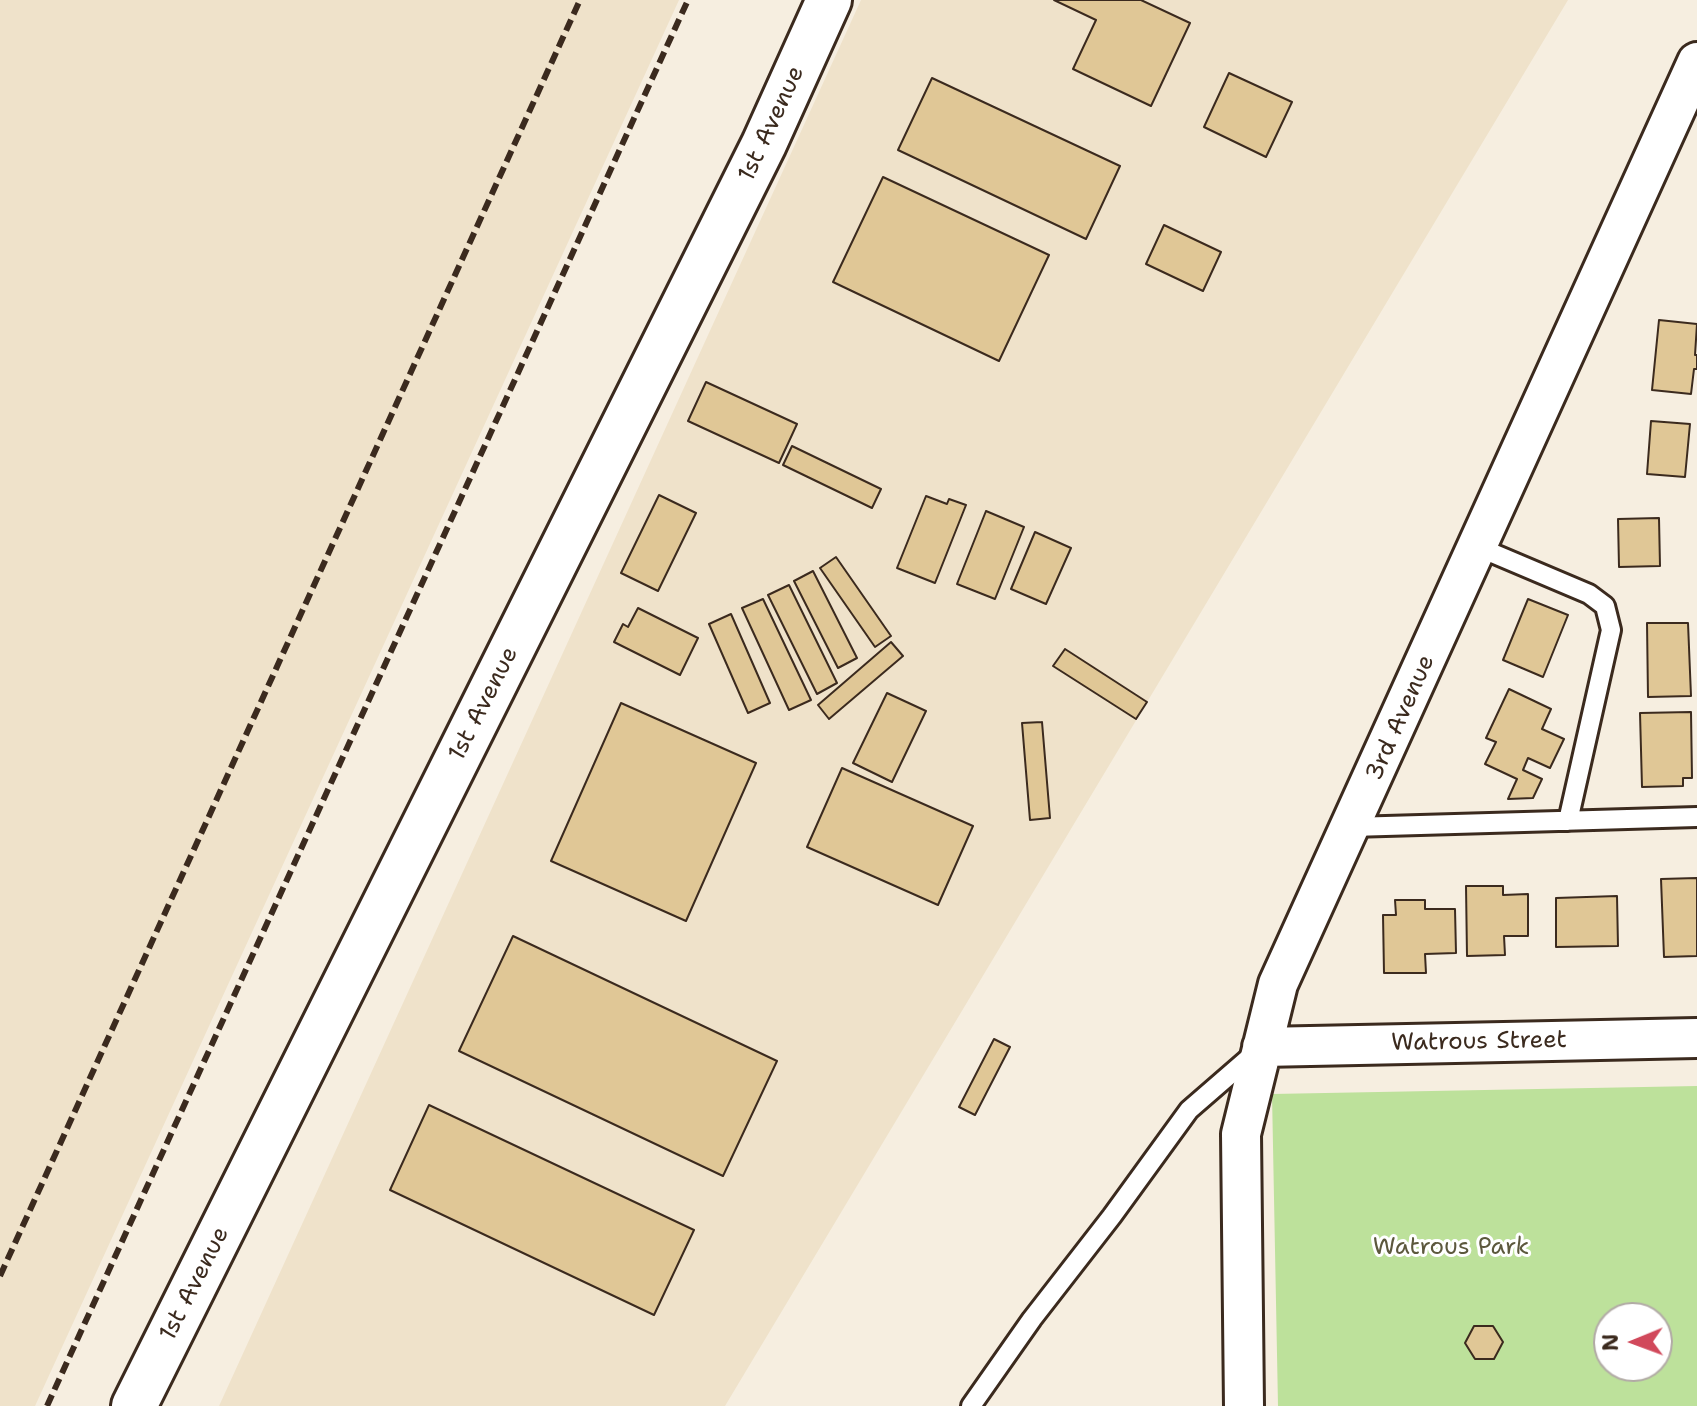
<!DOCTYPE html>
<html>
<head>
<meta charset="utf-8">
<style>
	body { margin:0 }
	#map { position:relative; width:1697px; height:1406px; overflow:hidden; background:#f6eee0; font-family:"Shantell Sans",sans-serif }
	canvas { display:block }
	.north { position:absolute; left:1593px; top:1302px; width:80px; height:80px; box-sizing:border-box; background:#fff; border:2px solid #b1aaa5; border-radius:50%; rotate:269deg; font-size:22px; font-weight:700; line-height:32px; text-align:center; color:#3b2a1e }
	.north::after { content:''; display:block; margin:auto; width:28px; height:36px; background:#d1495b; clip-path:polygon(50% 0,100% 100%,50% 72%,0 100%) }
</style>
</head>
<body>
<div id="map">
<canvas width="1697" height="1406"></canvas>
<div class="north">N</div>
</div>
<script>
const ctx = document.querySelector('canvas').getContext('2d');
ctx.lineJoin = 'round';
function paint(path, color) {
  ctx.fillStyle = color;
  ctx.fill(path, 'evenodd');
}
function poly(rows) {
  const path = new Path2D();
  for (const r of rows) {
    path.moveTo(r[0], r[1]);
    for (let i = 2; i < r.length; i += 2) path.lineTo(r[i], r[i + 1]);
  }
  return path;
}
function stroke(path, color, width, dash) {
  ctx.strokeStyle = color;
  ctx.lineWidth = width;
  ctx.lineCap = dash ? 'butt' : 'round';
  ctx.setLineDash(dash || []);
  ctx.stroke(path);
}
function write(font, color, halo, rows, align = 'center') {
  ctx.font = font + ' "Shantell Sans",sans-serif';
  ctx.lineWidth = 6;
  ctx.setLineDash([]);
  ctx.textBaseline = 'middle';
  ctx.strokeStyle = halo;
  ctx.fillStyle = color;
  for (const [text, x, y, turn = 0] of rows) {
    ctx.save();
    ctx.translate(x, y);
    ctx.rotate((+turn || 0) * Math.PI / 180);
    ctx.textAlign = isNaN(turn) ? turn : align;
    if (halo) ctx.strokeText(text, 0, 0);
    ctx.fillText(text, 0, 0);
    ctx.restore();
  }
}
paint(poly([
	[0,0,679,0,35,1406,0,1406],
	[861,0,1568,0,725,1406,219,1406]
]), '#efe2ca');
paint(poly([
	[1697,1086,1697,1406,1278,1406,1272,1094],
	[1609,1318,1657,1318,1657,1366,1609,1366]
]), '#bde19b');
const building = poly([
	[1054,0,1141,0,1190,23,1151,106,1073,69,1096,20,1054,0],
	[1229,73,1292,102,1266,157,1204,127,1229,73],
	[932,78,1120,166,1086,239,898,150,932,78],
	[883,177,1049,255,999,361,833,282,883,177],
	[1164,225,1221,252,1203,291,1146,264,1164,225],
	[1659,320,1697,324,1695,355,1697,355,1697,369,1694,369,1691,394,1652,390,1659,320],
	[706,382,797,424,779,463,688,421,706,382],
	[1651,421,1690,424,1685,477,1647,474,1651,421],
	[792,446,881,489,872,508,783,465,792,446],
	[659,495,696,513,658,591,621,573,659,495],
	[926,496,947,504,949,499,966,505,935,583,897,568,926,496],
	[986,511,1024,527,995,599,957,584,986,511],
	[1659,518,1660,566,1619,567,1618,519,1659,518],
	[1035,532,1071,548,1046,604,1011,589,1035,532],
	[836,557,891,636,875,647,820,568,836,557],
	[813,571,857,658,838,668,794,581,813,571],
	[789,585,837,683,817,694,768,595,789,585],
	[763,599,811,700,789,710,742,608,763,599],
	[1528,599,1568,615,1543,677,1503,660,1528,599],
	[638,608,698,638,680,675,614,642,623,624,628,627,638,608],
	[731,614,770,703,748,713,709,624,731,614],
	[1647,623,1688,623,1691,696,1648,697,1647,623],
	[891,642,903,656,829,719,818,705,891,642],
	[1065,649,1147,702,1136,719,1053,666,1065,649],
	[1509,689,1551,709,1542,729,1564,739,1550,768,1528,758,1523,770,1542,779,1533,798,1508,799,1517,779,1485,764,1496,742,1486,738,1509,689],
	[887,693,926,711,892,782,853,763,887,693],
	[621,703,756,763,686,921,551,861,621,703],
	[1691,712,1692,778,1683,778,1683,786,1642,787,1640,713,1691,712],
	[1042,722,1050,818,1030,820,1022,723,1042,722],
	[842,768,973,826,938,905,807,847,842,768],
	[1697,878,1697,956,1664,957,1661,879,1697,878],
	[1466,886,1503,886,1503,895,1528,894,1528,936,1504,936,1505,955,1467,956,1466,886],
	[1617,896,1618,946,1556,947,1556,898,1617,896],
	[1395,900,1425,900,1425,909,1455,909,1456,953,1425,954,1426,973,1384,973,1383,915,1396,915,1395,900],
	[513,936,777,1061,723,1176,459,1051,513,936],
	[994,1039,1010,1047,975,1115,959,1107,994,1039],
	[429,1105,694,1230,654,1315,390,1190,429,1105],
	[1474,1326,1493,1326,1503,1342,1494,1359,1475,1359,1465,1343,1474,1326]
]);
paint(building, '#e0c796');
stroke(building, '#3b2a1e', 2);
const lane = poly([
	[1478,547,1589,594,1605,606,1611,630,1568,821],
	[1351,827,1697,817],
	[971,1406,1032,1319,1112,1216,1189,1110,1257,1051]
]);
const street = poly([
	[1262,1047,1697,1038],
	[1244,1406,1241,1134,1278,984,1697,62]
]);
const secondary = poly([
	[134,1406,764,144,829,0]
]);
stroke(lane, '#3b2a1e', 24);
stroke(street, '#3b2a1e', 44);
stroke(secondary, '#3b2a1e', 50);
stroke(lane, '#fff', 18);
stroke(street, '#fff', 38);
stroke(secondary, '#fff', 44);
stroke(poly([
	[0,1276,580,0],
	[47,1406,688,0]
]), '#3b2a1e', 6, [12, 6]);
write('24px', '#3b2a1e', '#fff', [
	["1st Avenue",772,124,-65],
	["1st Avenue",484,704,-63],
	["3rd Avenue",1401,718,-66],
	["Watrous Street",1479,1042,-1],
	["1st Avenue",195,1284,-63]
]);
write('24px', '#5c583d', '#fff', [
	["Watrous Park",1451,1248]
]);
</script>
</body>
</html>
